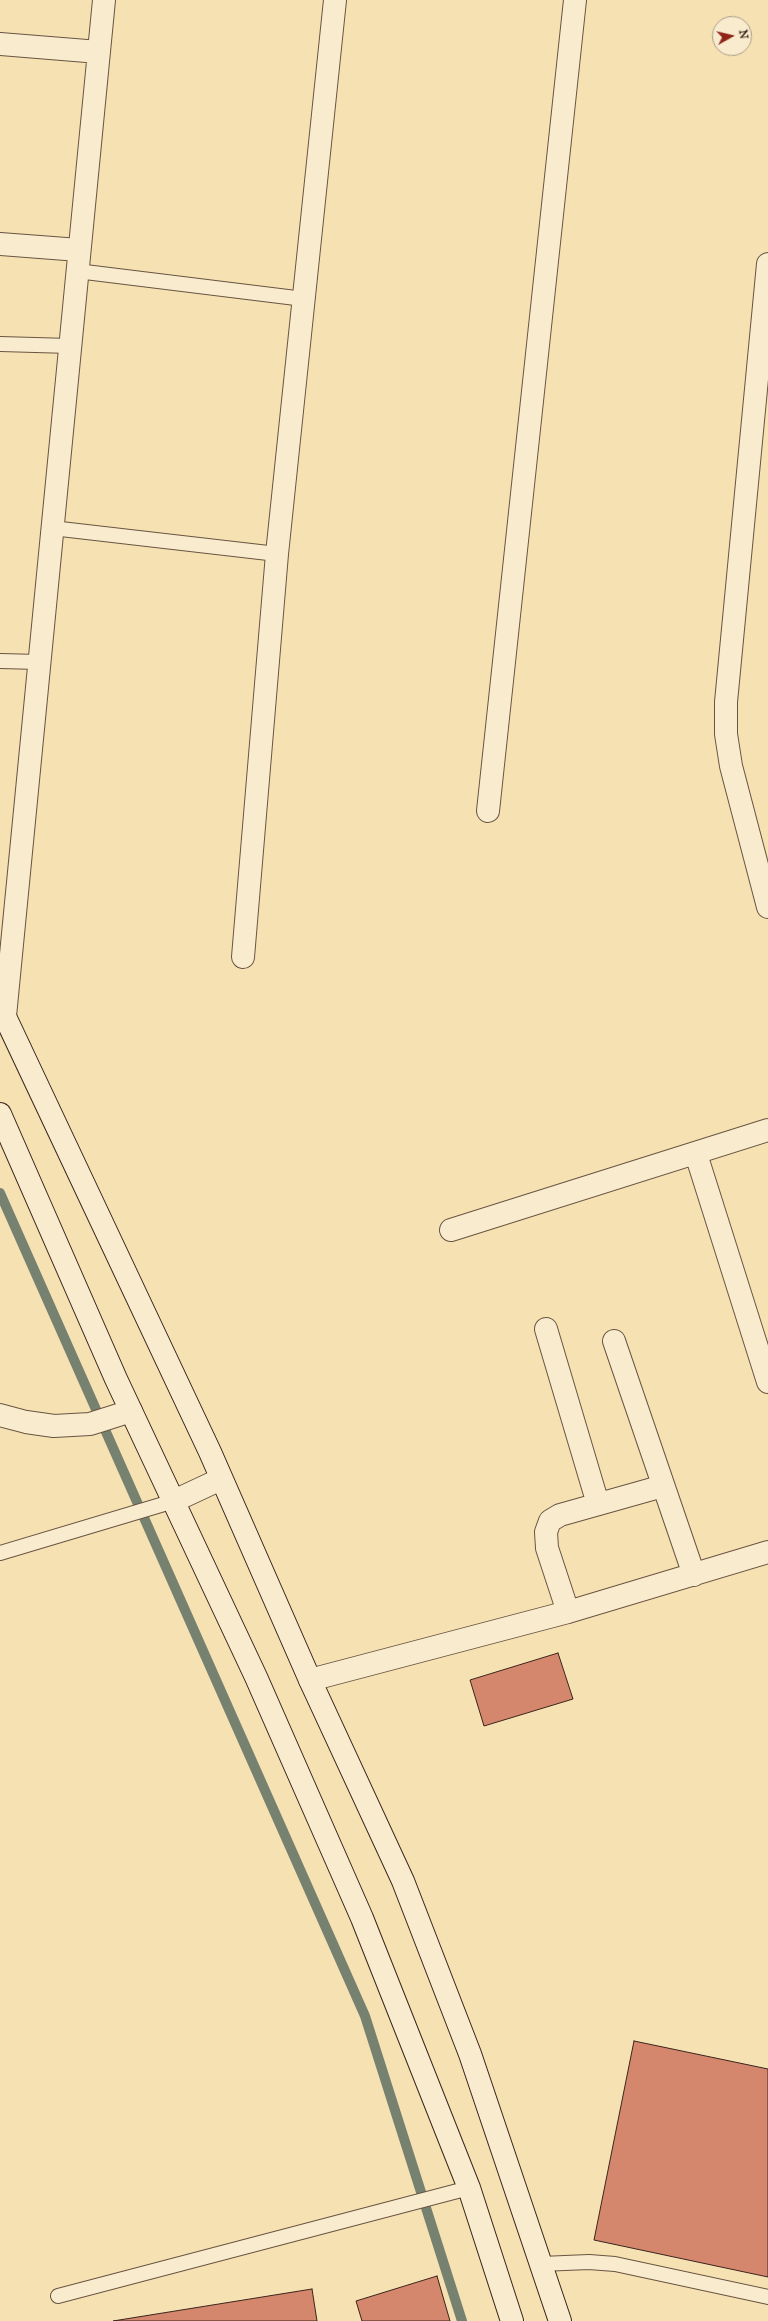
<!DOCTYPE html>
<html>
<head>
<meta charset="utf-8">
<style>
	body { margin:0 }
	#map { position:relative; width:768px; height:2321px; overflow:hidden; background:#f6e1b3; font-family:"IM FELL Great Primer",serif }
	canvas { display:block }
	.north { position:absolute; left:712px; top:16px; width:40px; height:40px; box-sizing:border-box; background:#f9ecce; border:1px solid #ad9c87; border-radius:50%; rotate:82deg; font-size:11px; font-weight:700; line-height:16px; text-align:center; color:#3a251c }
	.north::after { content:''; display:block; margin:auto; width:14px; height:18px; background:#8f2418; clip-path:polygon(50% 0,100% 100%,50% 72%,0 100%) }
</style>
</head>
<body>
<div id="map">
<canvas width="768" height="2321"></canvas>
<div class="north">N</div>
</div>
<script>
const ctx = document.querySelector('canvas').getContext('2d');
ctx.lineJoin = 'round';
function poly(rows) {
  const path = new Path2D();
  for (const r of rows) {
    path.moveTo(r[0], r[1]);
    for (let i = 2; i < r.length; i += 2) path.lineTo(r[i], r[i + 1]);
  }
  return path;
}
function stroke(path, color, width, dash) {
  ctx.strokeStyle = color;
  ctx.lineWidth = width;
  ctx.lineCap = dash ? 'butt' : 'round';
  ctx.setLineDash(dash || []);
  ctx.stroke(path);
}
function paint(path, color) {
  ctx.fillStyle = color;
  ctx.fill(path, 'evenodd');
}
stroke(poly([
	[0,1193,365,2016,462,2321]
]), '#76816f', 10);
const building = poly([
	[558,1653,573,1699,484,1726,470,1680,558,1653],
	[634,2041,768,2069,768,2277,594,2240,634,2041],
	[437,2276,450,2321,362,2321,356,2301,437,2276],
	[312,2289,317,2321,113,2321,312,2289]
]);
paint(building, '#d5876e');
stroke(building, '#3a251c', 1);
const lane = poly([
	[77,271,304,299],
	[0,344,70,346],
	[52,528,277,554],
	[0,661,39,662],
	[0,1553,174,1501],
	[541,2264,589,2262,615,2264,768,2297],
	[58,2296,469,2188]
]);
const street = poly([
	[0,44,99,52],
	[0,244,79,250],
	[768,264,726,702,726,734,731,766,768,907],
	[488,811,575,0],
	[243,957,277,554,335,0],
	[5,1016,104,0],
	[696,1154,768,1382],
	[451,1230,768,1130],
	[546,1329,598,1504],
	[614,1341,694,1575],
	[0,1415,26,1422,54,1426,90,1424,131,1411],
	[174,1501,221,1479],
	[568,1612,547,1548,546,1532,550,1521,560,1515,663,1486],
	[310,1680,568,1612,768,1552]
]);
const secondary = poly([
	[0,1006,210,1452,310,1680,403,1881,470,2054,560,2321],
	[0,1114,116,1379,256,1677,362,1918,469,2188,512,2321]
]);
stroke(lane, '#695442', 16);
stroke(street, '#695442', 24);
stroke(secondary, '#3a251c', 24);
stroke(lane, '#f9ecce', 14);
stroke(street, '#f9ecce', 22);
stroke(secondary, '#f9ecce', 22);
</script>
</body>
</html>
